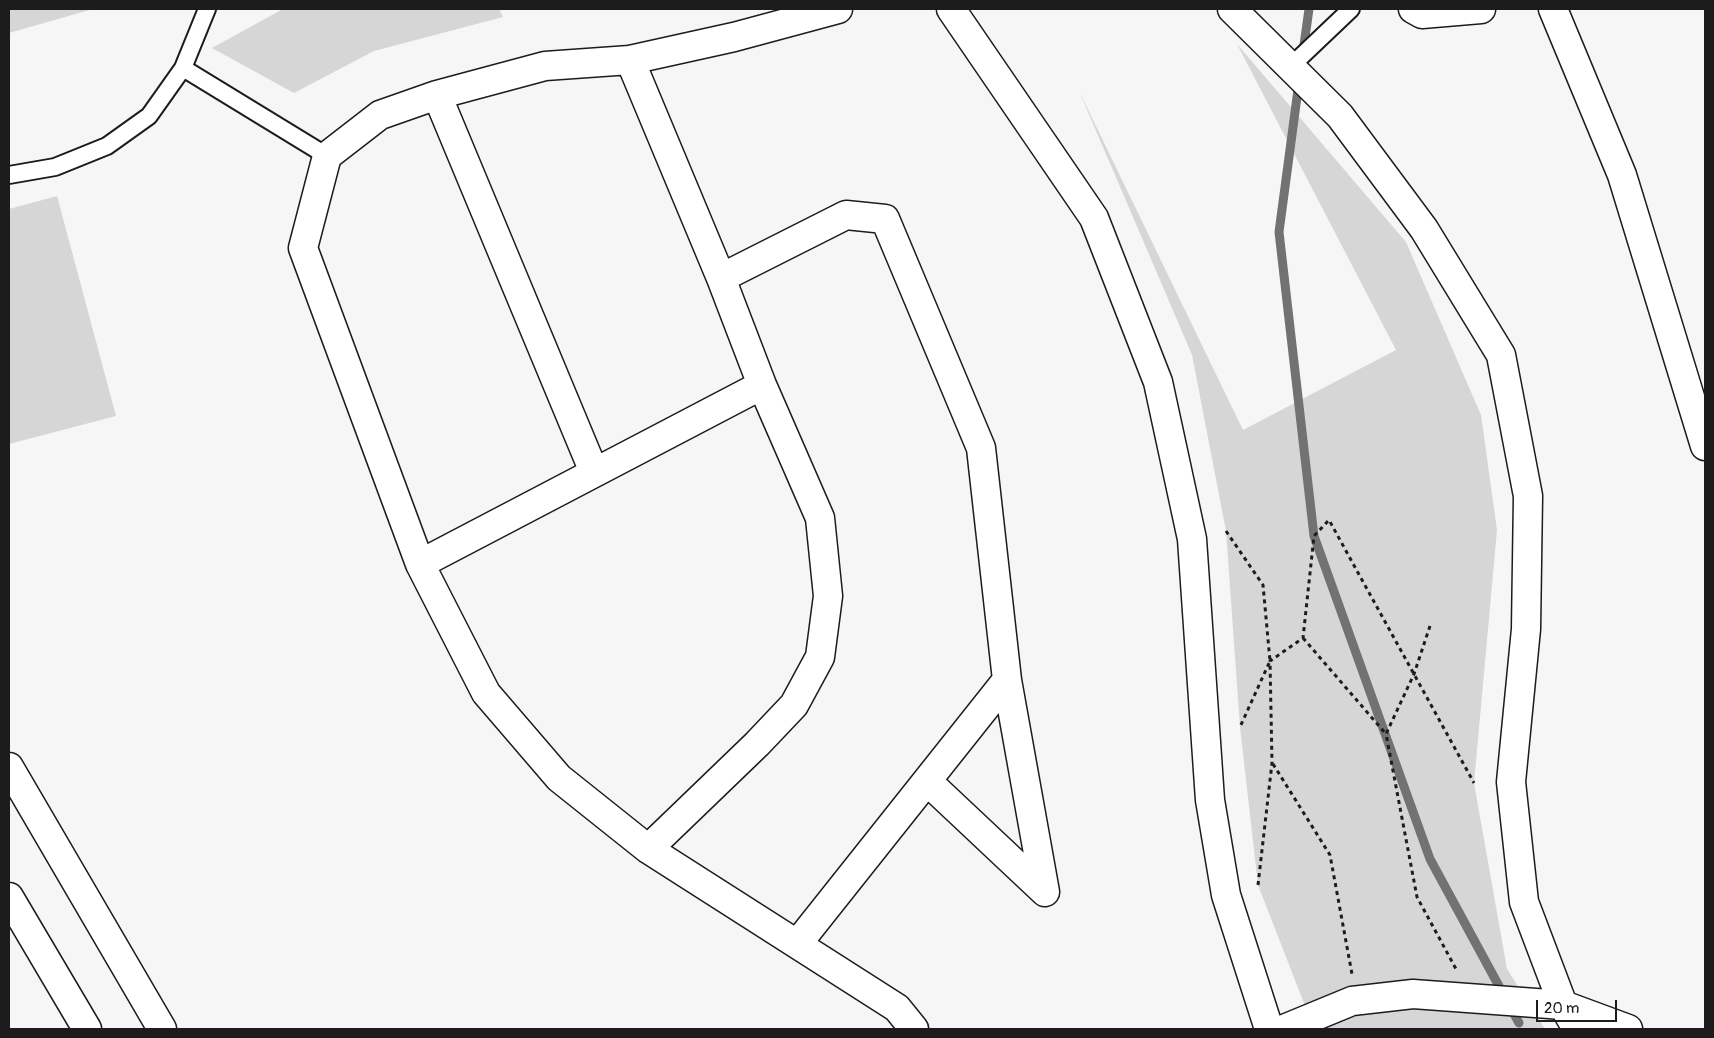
<!DOCTYPE html>
<html>
<head>
<meta charset="utf-8">
<style>
	body { margin:0 }
	#map { position:relative; width:1714px; height:1038px; overflow:hidden; background:#f6f6f6; font-family:Pangolin,sans-serif }
	canvas { display:block }
	.frame { position:absolute; inset:0; border:10px solid #1c1c1c; pointer-events:none }
	.scale { position:absolute; left:1536px; top:1000px; width:81px; height:22px; box-sizing:border-box; border:2px solid #1c1c1c; border-top:0; padding-left:6px; font-size:15px; line-height:18px; white-space:nowrap; color:#1c1c1c; -webkit-text-stroke:4px #fff; paint-order:stroke }
</style>
</head>
<body>
<div id="map">
<canvas width="1714" height="1038"></canvas>
<div class="frame"></div>
<div class="scale">20 m</div>
</div>
<script>
const ctx = document.querySelector('canvas').getContext('2d');
ctx.lineJoin = 'round';
function paint(path, color) {
  ctx.fillStyle = color;
  ctx.fill(path, 'evenodd');
}
function poly(rows) {
  const path = new Path2D();
  for (const r of rows) {
    path.moveTo(r[0], r[1]);
    for (let i = 2; i < r.length; i += 2) path.lineTo(r[i], r[i + 1]);
  }
  return path;
}
function stroke(path, color, width, dash) {
  ctx.strokeStyle = color;
  ctx.lineWidth = width;
  ctx.lineCap = dash ? 'butt' : 'round';
  ctx.setLineDash(dash || []);
  ctx.stroke(path);
}
paint(poly([
	[9,9,93,9,9,33],
	[283,9,499,9,503,17,374,51,294,93,212,48],
	[1237,44,1406,242,1481,415,1497,530,1474,783,1507,969,1545,1029,1314,1029,1258,885,1240,727,1226,531,1192,355,1079,91,1243,430,1396,350],
	[57,196,116,416,9,444,9,209]
]), '#d6d6d6');
stroke(poly([
	[1303,52,1309,9],
	[1299,82,1279,232,1314,536,1430,859,1519,1023]
]), '#727272', 9);
const lane = poly([
	[1290,67,1351,9],
	[183,68,327,156],
	[9,175,55,167,107,146,149,116,183,68,207,9]
]);
const street = poly([
	[838,9,734,37,630,60,545,66,437,95,380,115,327,156,303,248,420,564,486,693,559,778,648,849,897,1008,914,1029],
	[951,9,1094,218,1158,382,1192,539,1210,800,1226,895,1269,1029],
	[1232,9,1340,116,1424,229,1501,355,1528,496,1526,629,1511,782,1524,902,1563,1005,1577,1029],
	[1413,9,1422,14,1481,9],
	[1553,9,1622,175,1705,446],
	[630,60,721,278,762,385,820,518,828,596,820,657,794,705,757,744,648,849],
	[437,95,594,472],
	[721,278,846,215,885,219,981,448,1007,680,1045,892,927,781],
	[420,564,762,385],
	[798,943,1007,680],
	[1284,1029,1352,1001,1413,994,1563,1005,1628,1029]
]);
const secondary = poly([
	[9,767,162,1029],
	[9,897,87,1029]
]);
stroke(lane, '#1c1c1c', 20);
stroke(street, '#1c1c1c', 31);
stroke(secondary, '#1c1c1c', 31);
stroke(poly([
	[1226,531,1263,585,1270,661,1240,727],
	[1430,626,1414,674,1386,734,1417,897,1456,969],
	[1303,638,1386,734],
	[1273,764,1330,855,1352,974],
	[1258,885,1272,763,1270,661,1303,638,1314,536,1329,520,1474,783]
]), '#1c1c1c', 3, [4, 4]);
stroke(lane, '#fff', 16);
stroke(street, '#fff', 28);
stroke(secondary, '#fff', 28);
</script>
</body>
</html>
